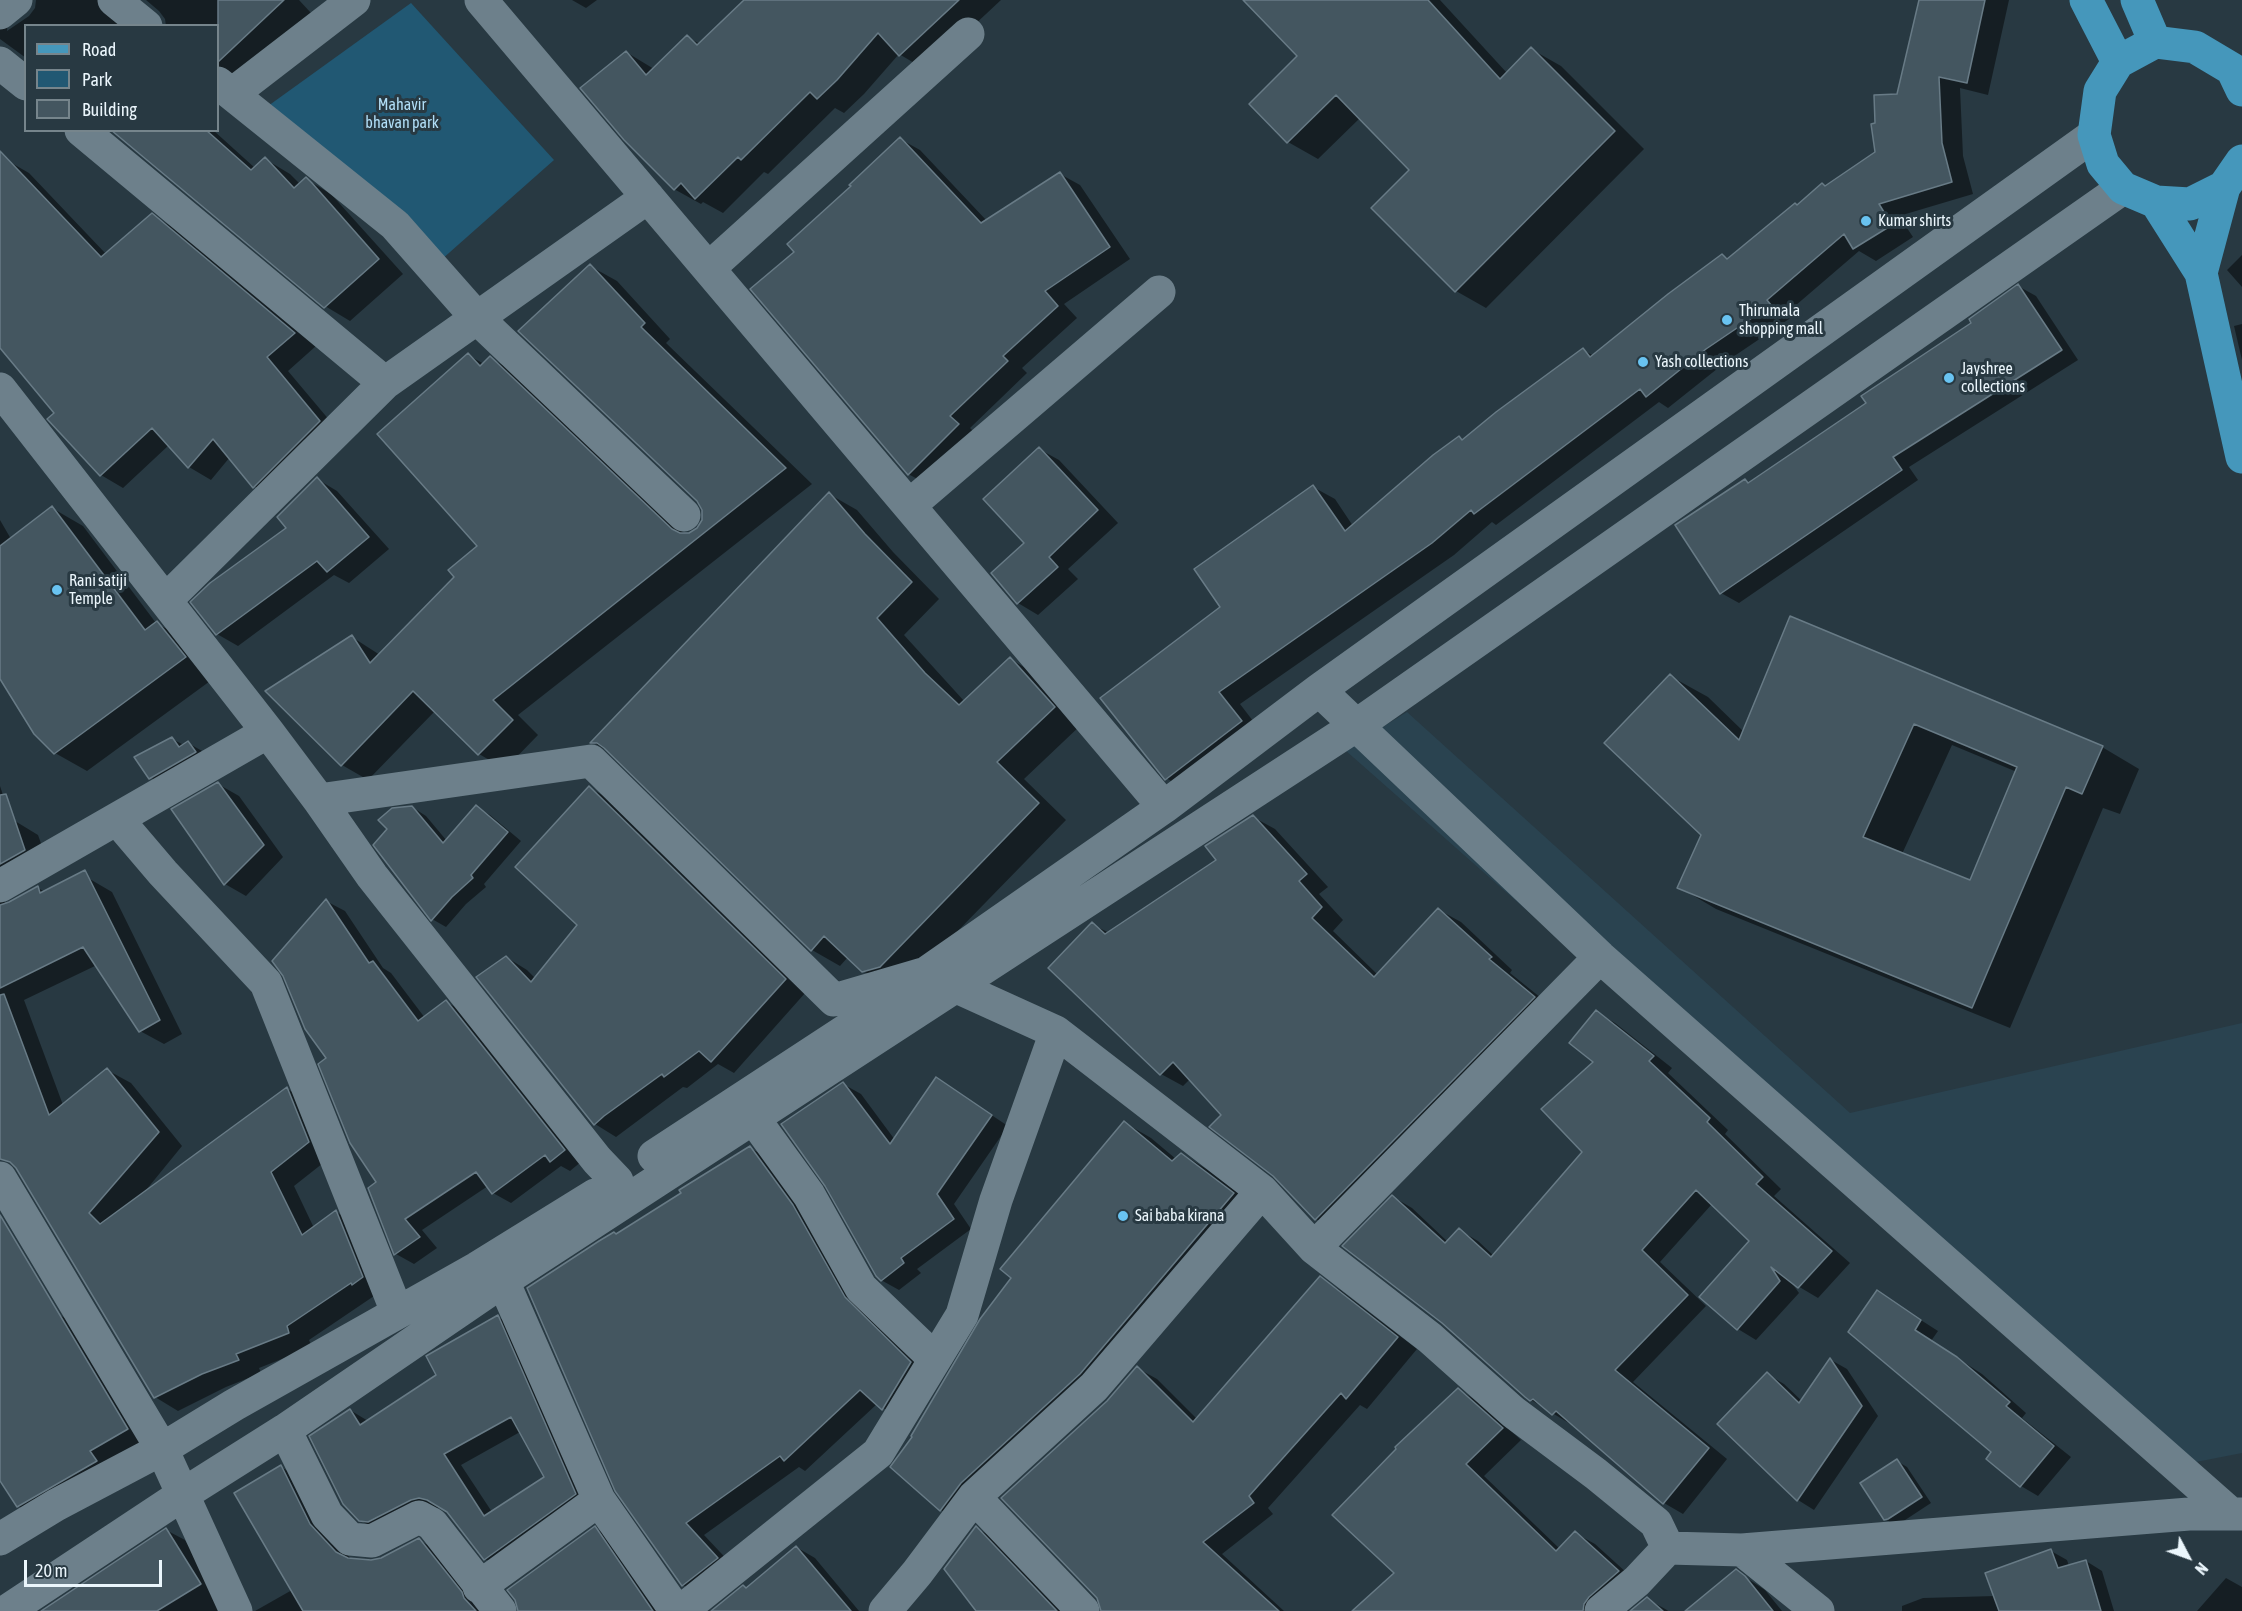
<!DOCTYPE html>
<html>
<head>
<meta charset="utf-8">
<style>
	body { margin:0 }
	#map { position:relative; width:2242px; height:1611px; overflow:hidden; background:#283942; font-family:"Asap Condensed",sans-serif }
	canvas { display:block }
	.legend { position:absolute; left:24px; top:24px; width:195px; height:108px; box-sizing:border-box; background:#283942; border:2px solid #76858c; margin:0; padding:8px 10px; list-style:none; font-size:18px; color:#ebf6fc }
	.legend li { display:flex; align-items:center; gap:12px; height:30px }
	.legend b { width:30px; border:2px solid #76858c }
	.north { position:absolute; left:2158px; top:1527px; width:60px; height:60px; -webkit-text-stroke:4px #283942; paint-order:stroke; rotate:131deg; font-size:16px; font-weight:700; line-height:24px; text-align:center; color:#ebf6fc }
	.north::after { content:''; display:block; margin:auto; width:21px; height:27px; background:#ebf6fc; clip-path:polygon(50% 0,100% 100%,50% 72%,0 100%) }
	.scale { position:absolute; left:24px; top:1560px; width:138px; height:27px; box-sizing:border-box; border:3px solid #ebf6fc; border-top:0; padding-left:8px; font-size:18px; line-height:21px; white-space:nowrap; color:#ebf6fc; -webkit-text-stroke:4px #283942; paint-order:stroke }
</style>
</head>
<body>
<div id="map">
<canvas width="2242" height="1611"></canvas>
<ul class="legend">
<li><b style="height:8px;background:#4597bb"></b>Road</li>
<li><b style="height:16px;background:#215873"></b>Park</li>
<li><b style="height:16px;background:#445660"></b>Building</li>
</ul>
<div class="north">N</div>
<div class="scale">20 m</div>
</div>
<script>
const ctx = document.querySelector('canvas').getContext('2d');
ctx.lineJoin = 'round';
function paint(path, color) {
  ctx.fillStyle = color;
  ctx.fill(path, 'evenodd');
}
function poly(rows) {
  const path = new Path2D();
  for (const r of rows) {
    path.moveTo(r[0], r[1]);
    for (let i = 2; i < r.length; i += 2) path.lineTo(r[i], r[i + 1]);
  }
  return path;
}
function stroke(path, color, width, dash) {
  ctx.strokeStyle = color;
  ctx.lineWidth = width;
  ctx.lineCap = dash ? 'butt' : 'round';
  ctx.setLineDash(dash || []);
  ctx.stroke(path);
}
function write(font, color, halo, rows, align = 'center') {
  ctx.font = font + ' "Asap Condensed",sans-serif';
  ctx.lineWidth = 6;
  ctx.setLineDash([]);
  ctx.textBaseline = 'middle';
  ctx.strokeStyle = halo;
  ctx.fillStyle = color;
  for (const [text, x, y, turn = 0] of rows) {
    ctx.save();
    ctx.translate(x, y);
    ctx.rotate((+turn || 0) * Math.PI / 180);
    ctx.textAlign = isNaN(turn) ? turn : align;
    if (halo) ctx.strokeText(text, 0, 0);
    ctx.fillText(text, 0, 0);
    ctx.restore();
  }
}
paint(poly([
	[1407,712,1850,1113,2242,1023,2242,1453,2160,1469,1345,750]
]), '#2a4350');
paint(poly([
	[411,3,554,160,441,260,268,106]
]), '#215873');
paint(poly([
	[0,0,8,20,7,31,29,16,35,8,36,0,128,0,124,26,26,26,26,58,0,39],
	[146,0,299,0,311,13,218,85,218,26,166,26,165,19,159,11],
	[572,0,597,0,586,8],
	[747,0,1001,0,926,70,899,54,864,94,844,113,835,108,768,174,764,172,723,213,703,202,701,204,674,189,626,52,654,69,687,37,700,44],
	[1245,0,1440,0,1507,73,1531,49,1561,66,1644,149,1486,308,1456,291,1373,208,1411,170,1360,118,1318,159,1288,142,1251,104,1299,56],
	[1920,0,2009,0,1988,95,1960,88,1963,156,1973,194,1899,216,1913,237,1876,261,1859,251,1788,312,1792,317,1727,361,1668,408,1659,402,1496,525,1492,522,1454,555,1240,704,1263,734,1188,791,1166,778,1222,607,1313,487,1335,499,1353,526,1459,438,1464,440,1583,350,1594,356,1722,255,1729,259,1797,206,1877,153,1877,124,1898,96],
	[113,130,213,130,255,168,265,159,290,174,300,184,306,179,331,194,403,274,350,321,325,306],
	[900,139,920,150,987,221,1060,174,1080,185,1130,259,1064,304,1077,318,1022,368,1027,373,970,428,978,436,929,485,908,474,796,252,853,186],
	[8,161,29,173,106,254,152,215,174,228,316,346,288,371,341,434,276,499,254,486,230,457,211,480,189,467,169,445,123,488,101,475,49,419,56,413,0,322,0,168],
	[2242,255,2242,287,2227,270],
	[590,266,617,281,670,339,666,343,812,484,518,715,538,735,505,769,479,754,435,711,368,780,342,765,352,637,380,655,456,577,479,546,468,355,484,364,490,358,517,373,686,535,698,529,704,520,704,510],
	[2018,286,2036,296,2078,360,1909,467,1918,480,1739,603,1721,593,1745,481,1750,483,1868,403,1973,324],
	[2242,324,2242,360,2234,326],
	[1039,449,1059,460,1118,523,1068,569,1078,579,1038,615,1018,603,993,573,1026,543],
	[317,479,337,491,389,549,349,583,334,575,238,646,217,634,288,528],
	[829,494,857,510,893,552,939,599,904,635,965,702,1010,659,1038,675,1082,724,1024,779,1066,820,908,982,891,987,863,971,848,957,840,966,812,950,612,754,593,742],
	[52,508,83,526,156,623,189,641,217,676,87,771,55,753,0,676,0,520,11,539],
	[1791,618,2102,747,2139,769,2120,814,2103,808,2010,1028,1716,909,1679,887,1702,835,1670,676,1708,697,1744,732],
	[1952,745,2017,772,1970,882,1902,854],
	[172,739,184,745,188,743,218,760,181,795,150,777],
	[218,784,239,796,283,857,246,896,225,884,173,810],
	[0,786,12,822,15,821,38,835,48,863,4,900,6,905,38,888,45,892,88,878,112,892,182,1034,164,1044,140,1031,97,965,24,1000,63,1105,107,1070,131,1083,182,1146,142,1195,287,1089,311,1102,332,1156,294,1186,314,1228,336,1212,360,1226,374,1296,309,1340,312,1347,259,1368,261,1373,226,1387,178,1411,155,1397,0,1123],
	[590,788,611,800,806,992,734,1073,718,1064,687,1088,683,1087,616,1137,595,1124,506,957,527,970,536,979,579,925],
	[412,807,426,816,447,841,476,807,490,815,521,841,484,884,486,887,466,904,446,927,432,919],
	[1253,817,1275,829,1328,887,1319,894,1343,920,1333,931,1378,975,1439,910,1461,922,1512,970,1510,973,1556,1010,1338,1232,1316,1219,1190,1079,1183,1086,1161,1074,1092,924,1109,933,1218,860],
	[326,901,345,911,383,968,391,973,425,1018,446,1002,465,1012,582,1161,570,1171,561,1166,511,1203,493,1193,488,1186,422,1230,437,1248,414,1264,396,1254,370,1189,378,1183,328,1059],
	[1596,1012,1615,1023,1672,1068,1668,1073,1728,1130,1725,1134,1781,1189,1774,1196,1850,1263,1818,1298,1791,1282,1799,1293,1756,1340,1738,1329,1751,1241,1712,1204,1660,1262,1706,1306,1633,1382,1727,1459,1683,1514,1664,1503,1573,1424,1572,1425,1531,1400,1393,1197,1412,1208,1448,1242,1459,1230,1478,1241,1494,1256,1585,1152,1595,1062],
	[937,1079,1008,1126,954,1204,971,1229,917,1269,921,1273,899,1290,881,1280,843,1084,861,1094,895,1140],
	[1125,1123,1151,1138,1176,1159,1182,1154,1208,1170,1260,1209,967,1525,941,1510,892,1467,914,1437,1013,1278],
	[750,1148,770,1159,930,1374,902,1420,877,1404,805,1471,799,1467,704,1535,736,1569,702,1597,683,1585,617,1235],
	[0,1247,58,1314,77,1325,146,1440,37,1517,18,1506,0,1479],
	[1320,1278,1340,1290,1417,1349,1367,1409,1360,1405,1268,1508,1273,1514,1222,1554,1284,1611,1111,1611,1108,1402,1137,1368,1157,1379,1198,1420],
	[1877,1292,1938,1331,1931,1341,1982,1374,2026,1413,2022,1418,2071,1457,2038,1496,2021,1486,1993,1452],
	[498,1317,516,1327,593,1504,503,1569,485,1559,445,1509,438,1508,430,1510,378,1531,360,1520,350,1410,368,1421,438,1375],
	[520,1432,546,1477,492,1512,461,1465],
	[1831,1360,1847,1369,1878,1416,1814,1510,1798,1500,1719,1424,1767,1374,1784,1384,1802,1401],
	[1458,1389,1477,1401,1521,1440,1484,1476,1560,1549,1575,1533,1595,1544,1638,1583,1606,1611,1354,1611,1396,1573],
	[1897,1461,1907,1467,1931,1503,1899,1524,1895,1525,1885,1519],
	[281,1467,300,1478,329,1536,351,1559,371,1561,381,1559,419,1540,438,1551,483,1611,255,1611,292,1590],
	[595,1528,613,1539,663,1611,520,1611],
	[976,1528,996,1539,1064,1611,978,1611],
	[166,1530,185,1540,228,1611,44,1611],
	[796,1547,815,1558,859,1611,713,1611,747,1589],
	[2051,1551,2067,1560,2069,1566,2086,1561,2102,1571,2114,1611,1902,1611,1902,1606,1923,1598,1995,1596],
	[1736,1571,1765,1590,1782,1611,1687,1611],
	[2226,1578,2242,1587,2242,1611,2197,1611],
	[1647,1599,1667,1610,1668,1611,1633,1611]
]), '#0007');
const building = poly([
	[218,0,284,0,218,62,218,0],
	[744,0,959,0,899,56,878,33,837,80,817,99,810,92,741,160,738,157,695,199,681,183,674,190,624,140,580,88,626,51,646,75,687,35,697,45,744,0],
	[1243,0,1428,0,1500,79,1531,47,1615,131,1455,292,1371,208,1409,170,1336,95,1287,143,1249,104,1297,56,1243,0],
	[1919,0,1985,0,1967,83,1939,77,1942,143,1952,182,1879,204,1892,225,1853,249,1844,234,1767,300,1771,305,1706,349,1646,397,1640,389,1474,514,1471,510,1432,543,1219,692,1242,721,1165,780,1100,698,1220,607,1194,569,1313,485,1345,531,1433,455,1459,436,1462,440,1496,412,1583,348,1590,357,1668,294,1722,254,1727,259,1795,203,1797,205,1822,183,1825,186,1875,152,1871,124,1875,123,1874,95,1897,94,1919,0],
	[111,130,206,130,251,170,265,157,294,188,306,177,312,183,379,259,324,308,111,130],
	[900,137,981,223,1060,172,1110,247,1045,291,1058,306,1003,356,1008,361,950,416,959,424,908,475,750,289,794,252,787,244,851,186,849,185,900,137],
	[0,151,101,257,152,213,295,333,267,357,320,421,253,488,213,439,188,468,152,428,100,476,47,419,54,413,0,348,0,151],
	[590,264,645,323,641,327,786,468,493,700,513,720,478,755,413,691,341,766,265,691,352,635,370,663,454,577,448,570,477,546,377,434,468,353,480,366,490,356,672,529,680,533,689,533,697,528,702,520,702,510,697,501,518,331,590,264],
	[2018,284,2062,350,1893,457,1902,470,1720,594,1675,525,1745,479,1748,483,1866,403,1861,396,1971,323,1969,319,2018,284],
	[1039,447,1098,510,1049,557,1058,567,1017,604,991,573,1024,543,983,499,1039,447],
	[317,477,369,537,327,572,317,561,216,635,190,602,210,583,286,528,277,517,317,477],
	[829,492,865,534,912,582,877,618,925,673,959,705,1010,657,1055,707,997,762,1039,803,880,967,862,972,824,936,811,951,604,748,597,743,590,743,829,492],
	[52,506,145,630,157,621,186,657,54,754,34,734,0,679,0,546,52,506],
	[1790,616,2103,746,2082,794,2066,787,1972,1008,1677,888,1701,835,1604,743,1670,674,1739,740,1790,616],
	[1914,724,2017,767,1970,880,1863,837,1914,724],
	[172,737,179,747,188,741,196,752,149,779,134,757,172,737],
	[218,782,264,845,224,885,171,809,218,782],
	[589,786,786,979,711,1062,699,1051,664,1077,662,1074,604,1116,594,1125,476,977,506,956,531,982,577,925,515,867,589,786],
	[6,794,25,850,0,864,0,795,6,794],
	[476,805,508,832,471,875,473,878,452,897,431,921,373,845,387,829,378,820,392,808,412,806,443,843,476,805],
	[1253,815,1307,874,1299,881,1322,907,1312,918,1374,977,1438,908,1492,957,1489,959,1535,997,1315,1220,1273,1176,1209,1127,1221,1115,1173,1062,1160,1075,1048,968,1092,922,1105,934,1216,860,1205,846,1253,815],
	[85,870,160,1020,139,1032,83,947,0,988,0,905,9,902,38,886,40,893,85,870],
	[326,899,369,963,373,961,418,1021,446,1000,565,1150,550,1162,545,1155,492,1194,476,1172,405,1219,420,1237,394,1255,368,1188,376,1182,350,1143,318,1064,326,1058,305,1029,283,976,272,961,326,899],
	[4,994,49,1115,107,1068,159,1132,89,1213,100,1224,287,1087,309,1142,271,1172,302,1235,336,1210,363,1277,352,1285,351,1283,287,1326,289,1333,236,1354,239,1360,202,1374,154,1398,16,1168,10,1162,0,1159,0,995,4,994],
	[1596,1010,1654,1056,1649,1061,1710,1118,1707,1122,1763,1177,1756,1184,1832,1251,1798,1288,1771,1267,1780,1281,1737,1330,1699,1297,1749,1241,1696,1190,1642,1250,1688,1295,1615,1370,1709,1448,1663,1504,1556,1411,1552,1415,1533,1399,1530,1401,1525,1397,1442,1323,1342,1246,1392,1195,1445,1243,1459,1228,1491,1257,1582,1152,1541,1109,1593,1062,1569,1043,1596,1010],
	[936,1077,992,1115,937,1194,954,1219,901,1258,904,1263,881,1281,876,1276,825,1186,781,1124,843,1082,890,1144,936,1077],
	[1124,1121,1172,1161,1181,1153,1234,1193,1080,1374,961,1483,940,1511,890,1467,912,1437,911,1436,980,1319,1011,1278,1000,1269,1124,1121],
	[750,1146,793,1205,845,1297,911,1362,882,1410,860,1390,784,1461,780,1456,686,1523,718,1558,682,1586,615,1491,527,1288,599,1241,614,1232,616,1234,681,1193,679,1190,750,1146],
	[0,1215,128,1429,90,1451,97,1461,17,1507,0,1481,0,1215],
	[1320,1276,1398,1337,1346,1399,1341,1393,1249,1496,1254,1503,1203,1542,1279,1611,1101,1611,1097,1598,1001,1498,1107,1401,1137,1366,1193,1422,1320,1276],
	[1877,1290,1921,1320,1915,1330,1957,1357,2010,1402,2006,1406,2054,1446,2020,1487,1986,1459,1991,1452,1848,1332,1877,1290],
	[498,1315,576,1494,484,1560,447,1512,427,1500,419,1498,411,1500,368,1522,359,1521,343,1504,309,1436,350,1409,360,1425,436,1375,426,1356,498,1315],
	[511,1417,544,1477,484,1516,444,1454,511,1417],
	[1830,1358,1862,1406,1797,1501,1717,1424,1767,1372,1799,1403,1830,1358],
	[1458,1388,1503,1428,1466,1464,1556,1551,1575,1531,1619,1571,1589,1597,1584,1604,1583,1611,1352,1611,1394,1573,1332,1515,1396,1449,1395,1447,1458,1388],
	[1897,1459,1922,1497,1888,1519,1884,1520,1860,1483,1897,1459],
	[281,1465,310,1524,336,1552,348,1558,371,1560,381,1558,419,1538,462,1592,464,1598,476,1611,303,1611,234,1493,281,1465],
	[595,1526,653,1611,518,1611,515,1600,507,1590,595,1526],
	[976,1526,1057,1611,976,1611,944,1569,976,1526],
	[166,1528,201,1584,157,1611,41,1611,166,1528],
	[796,1546,851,1611,711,1611,743,1585,746,1588,796,1546],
	[2051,1549,2058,1568,2086,1560,2101,1611,1999,1611,1985,1573,2051,1549],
	[1736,1569,1745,1576,1773,1611,1685,1611,1736,1569],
	[1647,1597,1663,1611,1630,1611,1647,1597]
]);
paint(building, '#445660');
stroke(building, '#687b86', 1.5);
stroke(poly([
	[114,0,146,26],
	[481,0,1164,807],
	[0,13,16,0],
	[0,63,26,84],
	[218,83,395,225,478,319,684,515],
	[232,94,354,0],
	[81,130,385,383,166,600],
	[709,268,968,34],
	[385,383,648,197],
	[0,389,268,732,319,800,372,876,597,1160,617,1181],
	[910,505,1159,292],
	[1319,690,1600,957,2230,1513],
	[319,800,591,761,834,1000,926,973,1056,1032,1262,1191,1314,1248,1430,1338,1513,1412,1596,1474,1656,1523,1668,1548],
	[117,819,163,873,266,983,397,1312],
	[0,886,268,732],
	[741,1101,809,1195,861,1288,935,1359],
	[654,1156,874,1012,926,973,1164,807,1319,690,2094,135],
	[0,1178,162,1449,236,1611],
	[1314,1248,1600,957],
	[485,1272,503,1281,599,1500,676,1611],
	[285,1430,327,1515,350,1539,372,1541,419,1517,432,1524,500,1611],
	[974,1497,1083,1611],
	[0,1539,56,1505,162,1449,234,1405,477,1268,595,1195],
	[1742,1550,1818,1611],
	[479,1587,599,1500],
	[7,1611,182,1495,285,1430,503,1281,1357,725,2123,188],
	[681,1611,878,1453,962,1315,996,1200,1056,1032],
	[885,1611,917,1573,974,1497,1094,1387,1262,1191],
	[1601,1611,1637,1581,1668,1548,1742,1550,2189,1514,2240,1514]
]), '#6d808b', 33);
stroke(poly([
	[2086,0,2118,62],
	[2137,0,2155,42],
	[2242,90,2232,69,2195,47,2155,42,2118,62,2100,91,2094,135,2103,164,2123,188,2156,202,2190,204,2224,187,2242,161],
	[2156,202,2201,273,2242,457],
	[2201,273,2224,187]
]), '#4597bb', 33);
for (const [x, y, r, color] of [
	[1866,221,6,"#69c3f1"],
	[1727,320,6,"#69c3f1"],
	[1643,362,6,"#69c3f1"],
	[1949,378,6,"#69c3f1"],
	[57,590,6,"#69c3f1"],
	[1123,1216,6,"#69c3f1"]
]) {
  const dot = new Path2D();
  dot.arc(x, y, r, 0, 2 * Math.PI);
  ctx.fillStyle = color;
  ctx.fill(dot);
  stroke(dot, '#283942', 2);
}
write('16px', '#b1def7', '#283942', [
	["Mahavir",402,105],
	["bhavan park",402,123]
]);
write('16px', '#ebf6fc', '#283942', [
	["Kumar shirts",1878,221],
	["Thirumala",1739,311],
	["shopping mall",1739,329],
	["Yash collections",1655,362],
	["Jayshree",1961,369],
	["collections",1961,387],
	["Rani satiji",69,581],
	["Temple",69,599],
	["Sai baba kirana",1135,1216]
], 'left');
</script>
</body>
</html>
